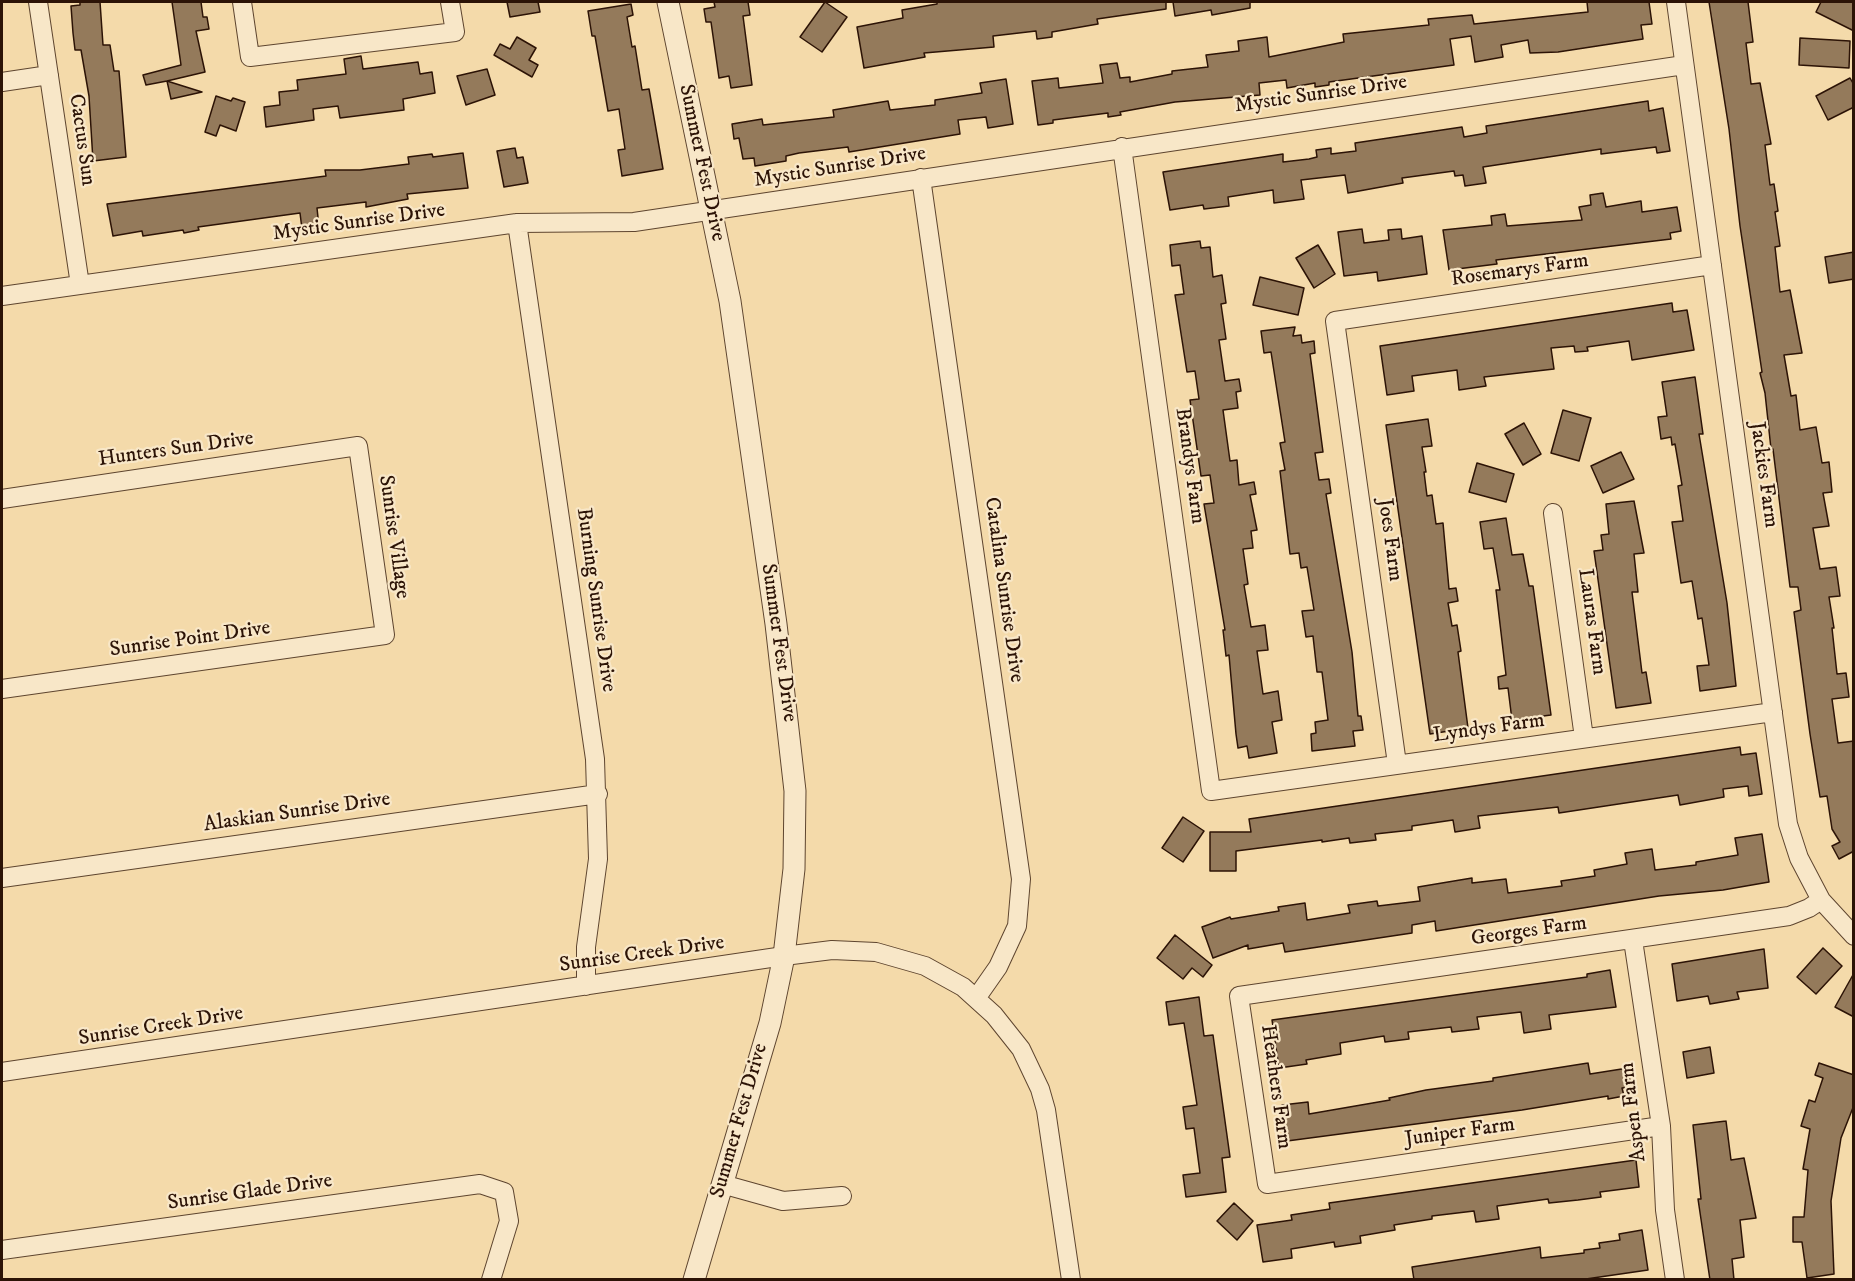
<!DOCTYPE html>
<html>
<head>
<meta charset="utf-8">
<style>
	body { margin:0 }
	#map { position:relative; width:1855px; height:1281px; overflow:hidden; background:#f4daaa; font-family:"IM FELL DW Pica",serif }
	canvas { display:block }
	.frame { position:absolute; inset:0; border:3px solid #2c1306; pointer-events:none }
</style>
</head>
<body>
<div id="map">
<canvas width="1855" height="1281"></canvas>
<div class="frame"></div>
</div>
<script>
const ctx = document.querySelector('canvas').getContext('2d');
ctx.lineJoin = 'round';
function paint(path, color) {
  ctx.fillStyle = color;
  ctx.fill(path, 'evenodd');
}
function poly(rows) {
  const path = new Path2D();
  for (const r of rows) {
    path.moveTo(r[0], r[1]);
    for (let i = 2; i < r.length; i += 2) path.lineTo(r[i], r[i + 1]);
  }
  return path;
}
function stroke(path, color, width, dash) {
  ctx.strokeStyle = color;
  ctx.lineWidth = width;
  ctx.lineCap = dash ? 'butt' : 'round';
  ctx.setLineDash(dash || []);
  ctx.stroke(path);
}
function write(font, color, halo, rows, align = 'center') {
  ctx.font = font + ' "IM FELL DW Pica",serif';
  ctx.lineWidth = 4.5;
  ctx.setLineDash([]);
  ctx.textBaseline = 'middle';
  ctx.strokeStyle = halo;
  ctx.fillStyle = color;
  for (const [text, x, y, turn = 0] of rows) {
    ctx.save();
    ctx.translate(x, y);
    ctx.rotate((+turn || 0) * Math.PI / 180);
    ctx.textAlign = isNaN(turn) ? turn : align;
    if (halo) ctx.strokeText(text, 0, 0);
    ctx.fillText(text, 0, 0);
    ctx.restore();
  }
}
const building = poly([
	[80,2,100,2,103,45,110,45,114,71,119,71,126,157,93,161,89,96,81,50,75,50,73,33,71,6,80,5,80,2],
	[172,2,201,2,203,17,207,17,209,29,196,31,205,72,167,81,202,92,171,99,167,81,146,85,143,75,181,65,172,2],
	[507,2,538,2,540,12,510,17,507,2],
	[714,2,748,2,750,15,743,16,752,85,731,88,729,76,719,78,711,22,706,22,704,9,715,7,714,2],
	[825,2,847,17,822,52,800,37,825,2],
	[937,2,1166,2,1166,9,1097,19,1098,24,1052,32,1052,37,1037,39,1036,31,993,36,994,47,924,53,925,57,864,68,857,27,903,18,902,10,937,4,937,2],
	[1173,2,1250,2,1250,8,1212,15,1211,10,1175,16,1173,2],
	[1587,2,1649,2,1652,24,1641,25,1643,39,1558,52,1530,53,1528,40,1501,45,1503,57,1475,62,1471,36,1450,39,1454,65,1329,82,1329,85,1315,87,1315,83,1287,88,1286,80,1259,83,1260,95,1175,102,1120,112,1121,115,1108,117,1108,113,1053,120,1053,123,1038,125,1032,81,1058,78,1059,88,1103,83,1100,65,1117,63,1120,78,1130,77,1130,82,1172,74,1172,71,1208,67,1206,55,1239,51,1238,41,1267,37,1269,57,1344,42,1343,34,1429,25,1428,19,1472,15,1474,24,1588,12,1587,2],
	[1709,2,1748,2,1753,42,1746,43,1751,84,1760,83,1771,144,1765,145,1770,185,1774,184,1778,211,1775,212,1780,246,1775,247,1780,292,1790,290,1802,353,1784,355,1791,396,1796,395,1800,430,1816,427,1822,463,1829,462,1832,492,1823,493,1829,526,1813,528,1820,569,1836,567,1840,596,1829,597,1834,628,1832,628,1837,674,1846,673,1849,697,1832,699,1838,743,1854,741,1854,851,1839,859,1832,846,1840,842,1832,829,1827,796,1820,797,1810,734,1794,612,1801,610,1798,587,1790,587,1773,449,1771,449,1765,393,1760,373,1762,372,1740,226,1729,129,1709,2],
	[1821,2,1854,2,1854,31,1816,12,1821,2],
	[631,4,633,15,627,17,632,47,635,46,642,90,649,89,663,169,622,176,618,150,625,149,619,109,608,111,595,36,592,36,588,11,631,4],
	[517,37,536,48,529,60,538,65,532,77,494,55,500,44,510,49,517,37],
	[1800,38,1850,41,1849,68,1799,65,1800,38],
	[361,56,363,69,418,62,420,74,432,72,435,93,403,99,404,110,340,118,338,106,313,109,314,120,266,127,264,107,280,105,279,92,298,90,297,80,346,74,344,59,361,56],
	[487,69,495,95,466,105,457,76,487,69],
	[1850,78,1854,85,1854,107,1828,120,1816,96,1850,78],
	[1006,79,1013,124,988,128,986,117,958,120,960,134,849,152,848,147,799,153,786,156,786,161,755,166,754,158,743,159,739,138,734,139,732,124,762,119,763,125,834,117,833,110,888,101,890,110,935,105,935,100,982,93,980,83,1006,79],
	[216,96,231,101,233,98,245,102,236,131,220,125,216,136,205,132,216,96],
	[1648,101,1649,111,1663,108,1670,151,1657,153,1656,147,1601,154,1601,149,1483,167,1486,183,1465,186,1463,175,1455,176,1454,171,1402,178,1403,183,1348,193,1345,175,1301,180,1304,199,1274,203,1273,190,1228,197,1229,206,1204,209,1203,205,1170,210,1163,172,1283,154,1283,162,1309,159,1317,157,1316,150,1331,148,1331,154,1356,151,1355,143,1462,127,1464,137,1487,133,1486,126,1648,101],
	[515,148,517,158,523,157,528,183,504,187,497,151,515,148],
	[463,153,468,188,407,194,408,199,366,207,366,202,317,208,319,227,302,229,300,213,198,227,199,230,184,233,183,230,143,236,142,231,113,236,107,204,326,176,325,170,360,170,409,164,408,157,432,154,433,157,463,153],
	[1603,193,1606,207,1641,201,1642,212,1677,207,1681,231,1670,233,1671,239,1496,260,1497,264,1449,270,1443,230,1492,225,1491,216,1505,214,1507,226,1582,220,1579,207,1591,205,1590,195,1603,193],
	[1362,229,1364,243,1389,240,1388,230,1401,229,1402,239,1422,236,1427,274,1378,281,1377,272,1344,276,1338,232,1362,229],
	[1200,241,1201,248,1210,247,1213,277,1222,275,1226,303,1221,304,1226,339,1219,340,1225,381,1239,379,1241,391,1236,392,1238,408,1223,410,1230,461,1237,460,1239,485,1254,482,1256,494,1250,495,1257,530,1251,531,1253,548,1243,549,1248,584,1244,585,1251,627,1265,625,1268,650,1257,651,1263,694,1278,691,1282,720,1272,722,1277,753,1249,758,1247,746,1238,748,1236,734,1229,655,1226,656,1223,630,1225,630,1204,504,1214,503,1210,475,1201,476,1190,400,1199,399,1195,371,1187,372,1175,295,1184,294,1180,265,1172,266,1170,245,1200,241],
	[1318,245,1335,274,1314,288,1296,258,1318,245],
	[1854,252,1854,279,1829,283,1825,257,1854,252],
	[1260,277,1304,288,1298,315,1253,305,1260,277],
	[1672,303,1673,312,1687,310,1694,350,1632,360,1629,341,1587,347,1588,351,1575,352,1574,346,1551,348,1554,369,1484,377,1486,386,1459,390,1457,370,1412,376,1414,391,1387,395,1380,346,1672,303],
	[1295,327,1293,336,1301,335,1302,343,1314,341,1315,353,1310,354,1323,452,1315,453,1319,480,1329,479,1331,493,1326,494,1352,652,1358,716,1361,716,1363,730,1353,731,1355,746,1312,751,1311,734,1316,733,1315,722,1328,720,1322,672,1317,672,1313,636,1306,637,1302,611,1314,610,1307,567,1301,568,1299,553,1290,554,1280,471,1285,470,1280,443,1285,442,1271,352,1264,353,1261,331,1295,327],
	[1695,377,1703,434,1699,434,1727,603,1736,686,1700,691,1697,666,1709,665,1702,618,1698,619,1692,581,1681,583,1672,522,1683,521,1678,486,1682,485,1675,444,1672,445,1671,437,1661,439,1658,417,1667,416,1662,382,1695,377],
	[1563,410,1591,418,1579,461,1551,453,1563,410],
	[1428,419,1432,446,1422,447,1426,472,1424,472,1427,496,1432,495,1436,524,1443,523,1449,589,1456,588,1458,601,1448,603,1452,626,1457,625,1461,651,1458,652,1468,728,1430,734,1386,425,1428,419],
	[1524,423,1541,454,1523,465,1505,434,1524,423],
	[1621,452,1634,479,1603,493,1591,466,1621,452],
	[1477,463,1514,474,1506,502,1469,492,1477,463],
	[1634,501,1644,553,1634,554,1638,592,1632,592,1642,673,1646,672,1651,703,1616,708,1594,551,1603,550,1601,535,1609,534,1606,504,1634,501],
	[1506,518,1512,555,1523,554,1529,586,1533,586,1551,715,1512,720,1508,688,1499,689,1498,677,1506,675,1496,590,1500,590,1493,548,1484,549,1480,522,1506,518],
	[1740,747,1741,755,1756,753,1762,794,1749,796,1748,786,1723,789,1724,797,1680,805,1678,795,1559,813,1558,807,1478,816,1480,828,1455,832,1453,820,1412,826,1412,830,1375,834,1376,840,1350,843,1349,838,1322,842,1322,840,1236,851,1236,871,1210,871,1210,832,1251,832,1249,819,1740,747],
	[1183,817,1204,831,1183,862,1162,848,1183,817],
	[1762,834,1769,882,1723,890,1659,896,1436,931,1435,921,1412,925,1412,933,1285,952,1283,943,1248,949,1248,945,1213,958,1202,927,1230,917,1231,919,1279,911,1278,907,1305,903,1307,920,1350,913,1348,905,1377,901,1378,906,1420,901,1418,887,1472,878,1472,883,1506,879,1508,893,1562,886,1561,881,1595,876,1594,870,1627,864,1625,853,1652,849,1655,870,1696,865,1696,862,1738,855,1735,838,1762,834],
	[1175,935,1212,965,1203,977,1192,968,1183,979,1157,958,1175,935],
	[1823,948,1842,966,1816,994,1797,977,1823,948],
	[1764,949,1768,988,1737,992,1739,999,1710,1004,1708,996,1677,1001,1672,964,1764,949],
	[1610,970,1616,1007,1549,1015,1551,1029,1524,1033,1521,1012,1477,1017,1479,1029,1452,1032,1451,1027,1408,1032,1409,1039,1385,1042,1384,1036,1340,1043,1341,1054,1306,1060,1307,1064,1279,1068,1272,1020,1587,977,1587,974,1610,970],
	[1854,973,1854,1017,1835,1007,1854,973],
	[1199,997,1204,1036,1213,1035,1230,1157,1222,1158,1226,1192,1186,1197,1183,1175,1200,1173,1194,1128,1186,1129,1183,1107,1197,1105,1184,1023,1169,1025,1166,1002,1199,997],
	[1710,1047,1714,1073,1687,1078,1683,1052,1710,1047],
	[1588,1063,1590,1074,1628,1068,1631,1087,1622,1088,1624,1096,1608,1099,1608,1096,1522,1110,1287,1141,1282,1105,1308,1102,1309,1114,1390,1100,1389,1098,1426,1090,1493,1081,1493,1078,1588,1063],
	[1819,1063,1854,1075,1854,1105,1841,1138,1831,1201,1834,1274,1807,1278,1802,1242,1793,1242,1793,1217,1804,1217,1808,1170,1803,1169,1810,1129,1801,1126,1809,1100,1815,1102,1823,1078,1815,1075,1819,1063],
	[1726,1121,1731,1160,1744,1158,1756,1218,1740,1220,1744,1257,1732,1259,1734,1280,1710,1280,1698,1199,1701,1199,1693,1125,1726,1121],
	[1636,1160,1639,1187,1600,1192,1601,1197,1578,1200,1549,1203,1548,1199,1497,1206,1499,1219,1476,1222,1474,1211,1432,1216,1432,1219,1394,1225,1395,1230,1360,1236,1361,1243,1335,1247,1334,1242,1291,1249,1292,1258,1263,1262,1257,1225,1292,1220,1291,1215,1330,1209,1329,1203,1636,1160],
	[1234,1203,1253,1221,1237,1240,1217,1221,1234,1203],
	[1642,1230,1648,1270,1579,1280,1414,1280,1412,1267,1540,1247,1541,1258,1584,1253,1584,1250,1600,1248,1599,1243,1620,1240,1619,1234,1642,1230]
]);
paint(building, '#947a5b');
stroke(building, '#2c1306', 1.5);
const minor = poly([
	[38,2,80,285],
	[242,2,250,57,455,32,450,2],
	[1676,2,1788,824,1799,858,1821,900,1854,936],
	[2,82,49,75],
	[1122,147,1211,791,1773,712],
	[921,178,1021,879,1017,926,998,967,977,997],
	[517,223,595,759,598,859,586,947,586,986],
	[2,296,517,223,634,222,1684,65],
	[2,499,358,446,385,635,2,689],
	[1553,513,1584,738],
	[1397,764,1335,321,1712,265],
	[2,878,598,794],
	[1633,940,1661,1126,1665,1210,1675,1280],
	[2,1072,784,956,832,950,876,952,925,966,963,987,994,1015,1021,1049,1040,1089,1046,1110,1071,1280],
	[1661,1126,1267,1184,1239,996,1789,916,1809,908,1821,900],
	[722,1184,783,1201,842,1196],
	[2,1250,480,1184,504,1192,509,1221,491,1280]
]);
const tertiary = poly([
	[668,2,730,301,776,624,795,791,794,869,784,956,770,1023,694,1280]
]);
stroke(minor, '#5e452f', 20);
stroke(tertiary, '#5e452f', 23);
stroke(minor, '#f8e7c8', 18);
stroke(tertiary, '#f8e7c8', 21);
write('21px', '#2c1306', '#f8e7c8', [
	["Mystic Sunrise Drive",1321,95,-8],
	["Cactus Sun",81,140,82],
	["Summer Fest Drive",701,163,78],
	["Mystic Sunrise Drive",840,168,-9],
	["Mystic Sunrise Drive",359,223,-8],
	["Rosemarys Farm",1520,271,-8],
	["Hunters Sun Drive",176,450,-8],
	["Brandys Farm",1189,466,82],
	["Jackies Farm",1763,475,82],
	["Sunrise Village",393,537,82],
	["Joes Farm",1389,540,82],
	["Catalina Sunrise Drive",1003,590,82],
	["Burning Sunrise Drive",595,600,82],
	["Lauras Farm",1591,622,82],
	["Sunrise Point Drive",190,640,-8],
	["Summer Fest Drive",778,643,82],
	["Lyndys Farm",1489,729,-8],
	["Alaskian Sunrise Drive",297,813,-8],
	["Georges Farm",1529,932,-8],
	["Sunrise Creek Drive",642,955,-8],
	["Sunrise Creek Drive",161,1027,-9],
	["Heathers Farm",1275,1087,82],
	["Aspen Farm",1634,1112,-97],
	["Summer Fest Drive",740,1121,-74],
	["Juniper Farm",1460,1133,-8],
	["Sunrise Glade Drive",250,1193,-8]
]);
</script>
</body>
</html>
